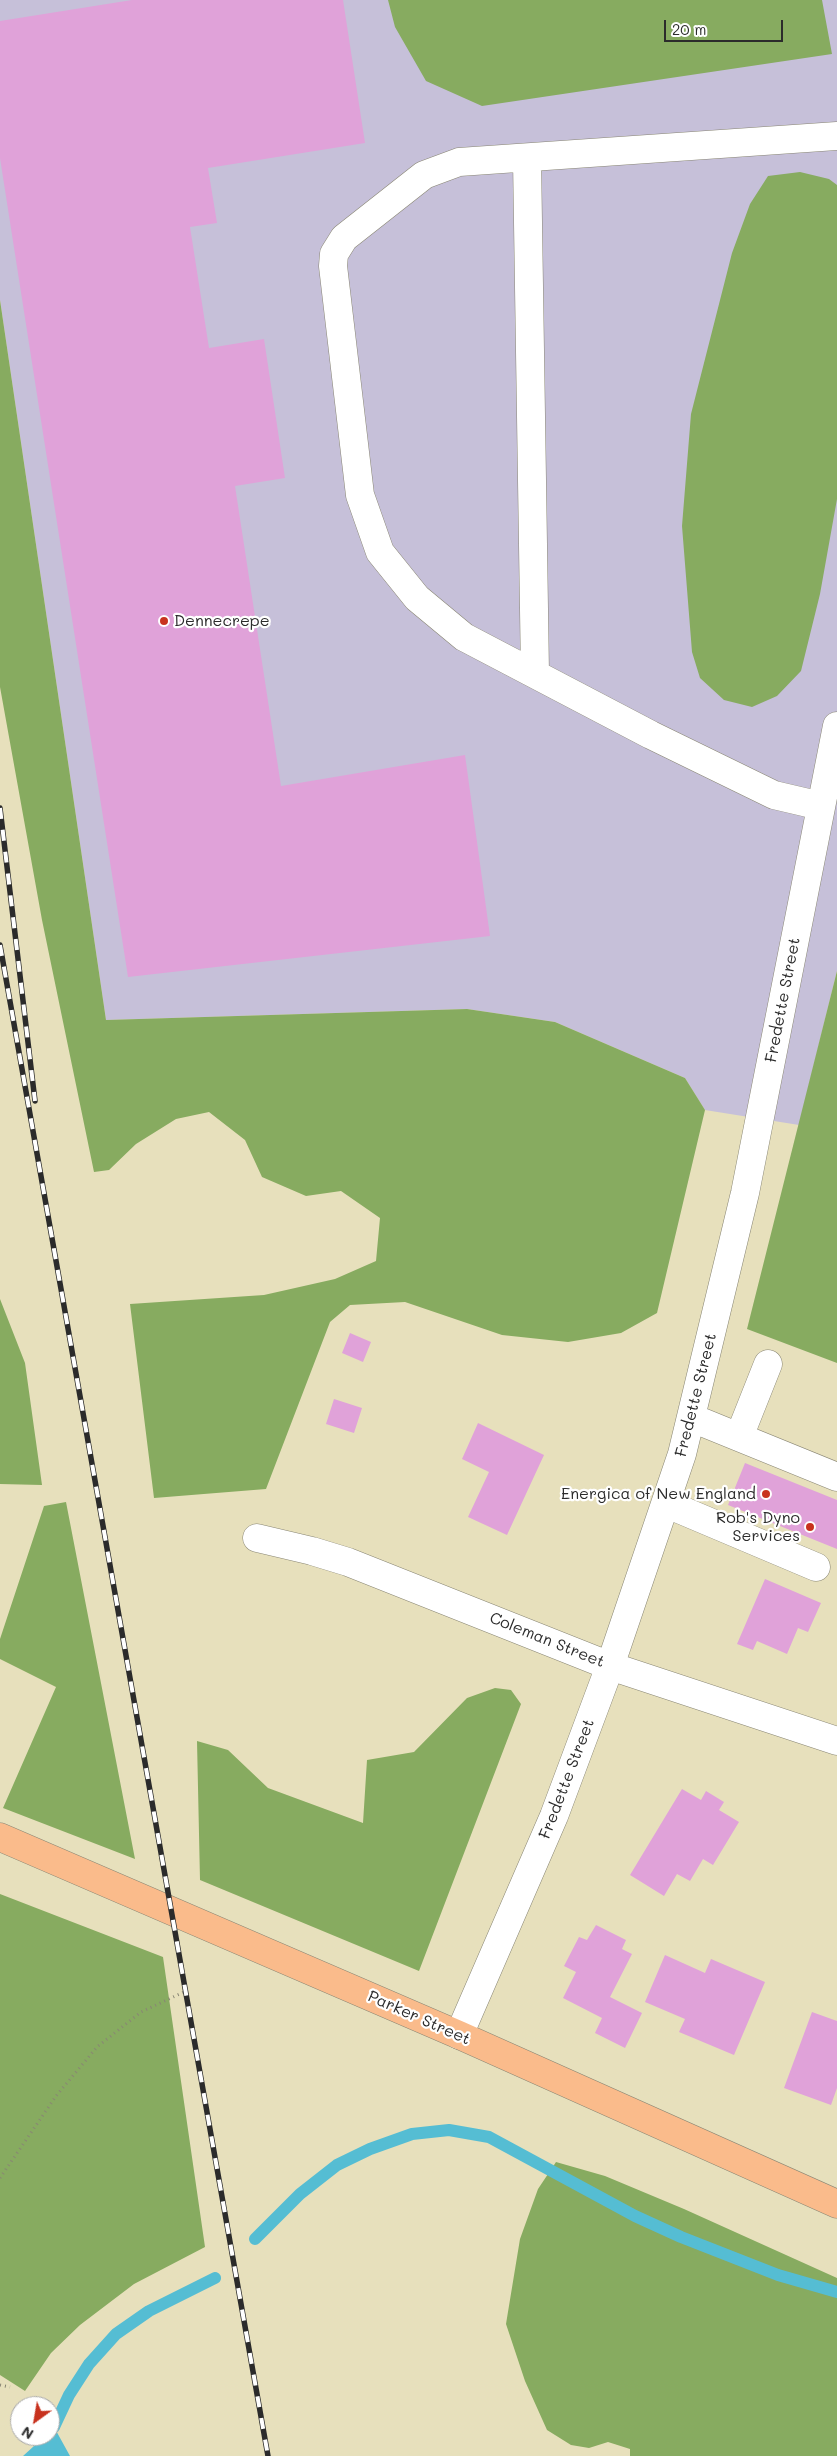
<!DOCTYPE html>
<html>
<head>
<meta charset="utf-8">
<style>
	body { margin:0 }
	#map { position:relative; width:837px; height:2456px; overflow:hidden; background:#e7e0bc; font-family:Mali,sans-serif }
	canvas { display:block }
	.north { position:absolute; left:10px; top:2396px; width:50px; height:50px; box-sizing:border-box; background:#fff; border:1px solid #aaa; border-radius:50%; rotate:212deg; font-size:14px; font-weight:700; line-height:20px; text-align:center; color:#2b2b2b }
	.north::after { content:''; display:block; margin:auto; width:18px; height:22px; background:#c8321e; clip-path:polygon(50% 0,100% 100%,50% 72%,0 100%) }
	.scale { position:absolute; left:664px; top:20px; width:119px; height:22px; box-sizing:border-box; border:2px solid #2b2b2b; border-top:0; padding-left:6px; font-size:15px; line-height:18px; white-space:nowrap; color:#2b2b2b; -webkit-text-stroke:4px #fff; paint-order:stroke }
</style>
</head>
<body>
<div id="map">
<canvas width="837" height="2456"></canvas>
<div class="north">N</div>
<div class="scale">20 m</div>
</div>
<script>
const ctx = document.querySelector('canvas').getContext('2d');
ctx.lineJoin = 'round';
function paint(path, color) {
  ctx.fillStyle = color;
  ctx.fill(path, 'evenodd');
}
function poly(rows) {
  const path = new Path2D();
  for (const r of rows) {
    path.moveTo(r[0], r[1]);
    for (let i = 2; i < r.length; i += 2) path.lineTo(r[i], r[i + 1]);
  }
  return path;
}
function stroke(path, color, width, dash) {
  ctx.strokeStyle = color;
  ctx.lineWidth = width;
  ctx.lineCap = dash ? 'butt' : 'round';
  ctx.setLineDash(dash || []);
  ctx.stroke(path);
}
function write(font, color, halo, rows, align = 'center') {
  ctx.font = font + ' Mali,sans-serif';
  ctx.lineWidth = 4.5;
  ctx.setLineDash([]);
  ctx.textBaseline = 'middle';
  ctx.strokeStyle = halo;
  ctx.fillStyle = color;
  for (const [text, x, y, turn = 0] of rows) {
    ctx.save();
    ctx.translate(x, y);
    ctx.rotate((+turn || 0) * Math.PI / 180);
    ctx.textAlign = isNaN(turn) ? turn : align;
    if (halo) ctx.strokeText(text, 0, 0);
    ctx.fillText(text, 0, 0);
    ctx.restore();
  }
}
paint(poly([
	[0,0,837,0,837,971,799,1125,705,1110,685,1078,555,1022,467,1009,106,1020,0,300]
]), '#c6c0d9');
paint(poly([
	[388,0,822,0,832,54,482,106,426,81,395,27],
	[800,172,829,179,837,185,837,499,820,594,801,671,777,696,752,707,724,700,700,678,692,652,682,526,691,414,732,253,750,204,768,176],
	[0,300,106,1020,467,1009,555,1022,685,1078,705,1110,657,1313,621,1333,568,1342,502,1335,405,1302,350,1305,330,1322,266,1489,154,1498,130,1304,264,1295,335,1279,376,1261,380,1218,341,1191,306,1196,262,1177,245,1140,209,1112,176,1119,136,1144,109,1170,94,1172,42,920,0,687],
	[837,971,837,1363,747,1329],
	[0,1299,25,1363,42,1485,0,1484],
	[66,1502,135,1859,3,1808,56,1687,0,1659,0,1639,44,1506],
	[495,1688,511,1690,521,1704,419,1971,200,1880,197,1741,228,1750,268,1788,363,1823,367,1760,414,1752,467,1698],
	[0,1894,163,1957,205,2247,134,2284,80,2325,51,2353,25,2391,0,2375],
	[556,2162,605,2176,684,2209,837,2278,837,2456,630,2456,630,2449,608,2442,589,2448,571,2445,547,2430,525,2381,506,2324,520,2239,538,2189]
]), '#87ab60');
paint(poly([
	[54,2427,70,2456,23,2456,45,2436,50,2436,50,2431]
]), '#55bdd3');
stroke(poly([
	[255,2239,300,2194,337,2165,370,2149,412,2134,449,2130,489,2137,635,2216,681,2237,778,2275,837,2292],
	[54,2427,69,2395,89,2364,116,2334,149,2311,215,2278]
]), '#55bdd3', 12);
paint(poly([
	[132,0,343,0,365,143,208,168,217,223,190,227,209,348,264,339,285,478,235,486,281,786,465,755,490,936,128,977,0,158,0,21],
	[350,1333,371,1342,363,1362,342,1353],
	[334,1399,362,1408,354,1433,326,1424],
	[478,1423,544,1455,507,1535,468,1517,489,1472,462,1459],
	[745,1463,837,1500,837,1549,728,1505],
	[765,1579,821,1603,808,1632,798,1628,787,1654,757,1641,753,1650,737,1644],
	[682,1789,701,1800,706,1791,724,1802,719,1810,739,1822,713,1865,703,1859,690,1881,677,1874,664,1896,630,1875],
	[596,1925,626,1940,622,1949,632,1954,610,1997,642,2013,625,2048,595,2033,602,2018,563,1998,576,1972,564,1966,579,1937,587,1940],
	[665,1955,705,1973,711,1959,765,1982,734,2055,679,2032,685,2019,645,2002],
	[812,2012,837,2021,837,2088,831,2105,784,2088]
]), '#e0a2d9');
const minor = poly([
	[527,158,535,674],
	[821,806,774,795,651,735,464,637,417,598,380,552,360,495,333,266,334,254,344,238,424,175,459,162,837,136],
	[692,1418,837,1477],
	[739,1437,768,1364],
	[667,1504,816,1567],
	[257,1538,312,1551,348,1562,610,1666,837,1741],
	[459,2035,554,1816,610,1666,682,1454,745,1193,837,726]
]);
const major = poly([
	[0,1837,459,2035,837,2204]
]);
stroke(minor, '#898674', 29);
stroke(major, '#898674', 29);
stroke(poly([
	[0,2178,56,2096,97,2047,141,2012,186,1991],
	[0,2385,10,2387]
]), '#898674', 3, [1, 4]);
stroke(minor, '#fff', 28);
stroke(major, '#fabb8b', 28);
const rail = poly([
	[0,808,35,1101],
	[0,945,268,2456]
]);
stroke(rail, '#2b2b2b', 5.5);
stroke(rail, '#fff', 4, [11]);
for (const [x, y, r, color] of [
	[164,621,5,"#c8321e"],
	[766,1494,5,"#c8321e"],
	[810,1527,5,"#c8321e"]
]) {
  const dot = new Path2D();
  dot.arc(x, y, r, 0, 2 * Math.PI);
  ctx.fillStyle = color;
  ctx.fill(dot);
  stroke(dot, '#fff', 2);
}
write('16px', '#2b2b2b', '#fff', [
	["Dennecrepe",174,621,"left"],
	["Energica of New England",756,1494],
	["Rob's Dyno",800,1518],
	["Services",800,1536]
], 'right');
write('16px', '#2b2b2b', '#fff', [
	["Fredette Street",783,1000,-79],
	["Fredette Street",696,1395,-76],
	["Coleman Street",547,1640,22],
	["Fredette Street",567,1779,-69],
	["Parker Street",419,2018,24]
]);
</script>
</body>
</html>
